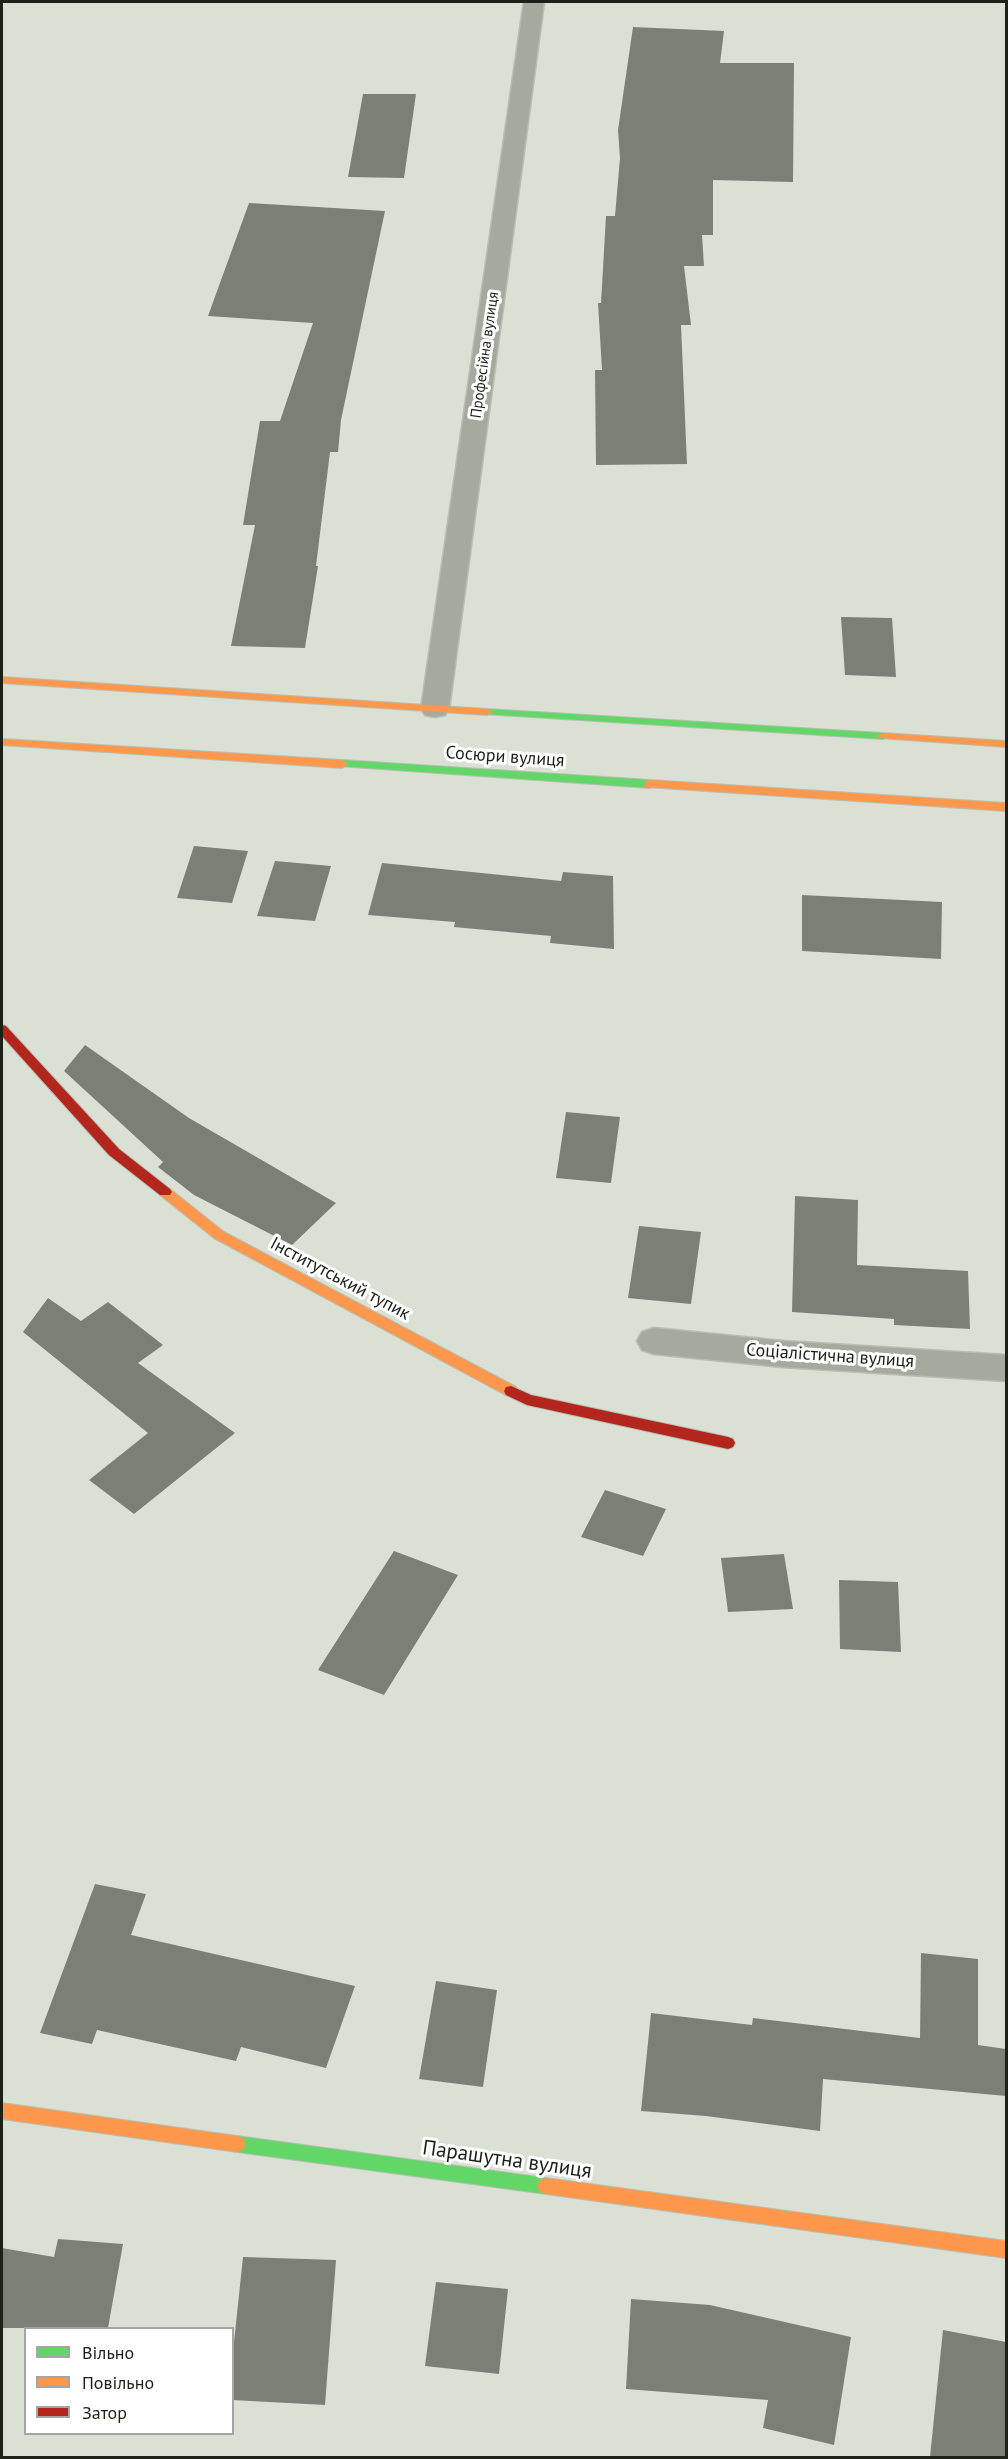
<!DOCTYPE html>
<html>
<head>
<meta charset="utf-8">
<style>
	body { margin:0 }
	#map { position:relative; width:1008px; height:2459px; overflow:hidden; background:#dae1d4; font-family:"PT Sans",sans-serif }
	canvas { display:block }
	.frame { position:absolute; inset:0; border:3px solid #1c2118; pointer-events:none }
	.legend { position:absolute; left:24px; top:2327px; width:210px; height:108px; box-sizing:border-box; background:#fff; border:2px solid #a4a6a3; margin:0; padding:8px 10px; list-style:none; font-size:18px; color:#1c2118 }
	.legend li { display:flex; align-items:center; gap:12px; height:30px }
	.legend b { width:30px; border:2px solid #a4a6a3 }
</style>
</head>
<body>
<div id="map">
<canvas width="1008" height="2459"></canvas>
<div class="frame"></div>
<ul class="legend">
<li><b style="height:8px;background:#63d668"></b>Вільно</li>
<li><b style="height:8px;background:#ff974d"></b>Повільно</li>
<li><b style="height:8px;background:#b3261e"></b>Затор</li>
</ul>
</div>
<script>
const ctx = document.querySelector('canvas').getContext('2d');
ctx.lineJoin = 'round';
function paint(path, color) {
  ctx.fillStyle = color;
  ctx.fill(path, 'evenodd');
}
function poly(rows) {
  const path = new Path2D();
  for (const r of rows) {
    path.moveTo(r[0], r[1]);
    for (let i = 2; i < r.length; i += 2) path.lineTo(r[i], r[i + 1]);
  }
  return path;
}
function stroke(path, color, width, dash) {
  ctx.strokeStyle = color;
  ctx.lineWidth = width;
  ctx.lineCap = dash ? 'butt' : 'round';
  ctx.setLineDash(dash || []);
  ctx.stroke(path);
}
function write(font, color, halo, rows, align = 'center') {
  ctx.font = font + ' "PT Sans",sans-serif';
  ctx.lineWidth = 6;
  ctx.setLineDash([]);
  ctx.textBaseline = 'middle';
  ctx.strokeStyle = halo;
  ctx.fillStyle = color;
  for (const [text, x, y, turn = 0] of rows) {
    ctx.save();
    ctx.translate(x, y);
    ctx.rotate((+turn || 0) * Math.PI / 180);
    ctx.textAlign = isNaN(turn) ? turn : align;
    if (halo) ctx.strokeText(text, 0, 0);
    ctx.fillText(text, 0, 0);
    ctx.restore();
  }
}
paint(poly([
	[633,27,724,31,720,63,794,63,793,182,713,180,713,235,702,235,704,266,684,266,691,325,681,325,687,464,596,465,595,370,602,370,598,303,601,303,606,216,615,216,620,158,618,130],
	[363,94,416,94,404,178,348,177],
	[249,203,385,211,341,420,338,452,330,452,316,566,318,566,305,648,231,646,255,525,243,525,260,421,280,421,313,323,208,316],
	[841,617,892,618,896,677,845,675],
	[194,846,248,851,232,903,177,898],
	[275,861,331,866,315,921,257,916],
	[382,863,561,881,563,872,613,876,614,949,550,943,551,936,454,927,455,922,368,915],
	[802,895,942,902,941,959,802,951],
	[85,1045,189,1118,336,1203,292,1245,194,1195,158,1167,163,1162,64,1071],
	[566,1112,620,1117,611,1183,556,1178],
	[795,1196,858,1200,857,1265,968,1271,970,1329,894,1325,894,1319,792,1312],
	[639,1226,701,1232,691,1304,628,1298],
	[48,1298,81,1321,108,1302,163,1345,138,1363,235,1433,134,1514,89,1480,148,1433,23,1332],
	[605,1490,666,1509,643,1556,581,1537],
	[394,1551,458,1575,384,1695,318,1670],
	[784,1554,793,1609,728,1612,721,1558],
	[839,1580,898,1582,901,1652,840,1649],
	[95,1884,146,1894,131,1935,355,1986,326,2068,241,2047,236,2061,97,2030,92,2044,40,2033],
	[921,1953,978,1959,978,2045,1006,2049,1006,2096,823,2079,820,2131,706,2116,641,2111,651,2013,752,2025,753,2018,920,2038],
	[436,1981,497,1990,483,2087,419,2079],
	[58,2239,123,2244,108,2328,2,2328,2,2248,54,2257],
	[243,2257,336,2260,325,2405,232,2400,232,2361],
	[436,2282,508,2289,499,2374,425,2366],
	[631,2299,710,2305,851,2337,834,2445,763,2428,768,2400,626,2389],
	[943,2330,1006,2342,1006,2457,930,2457]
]), '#7b8076');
const street = poly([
	[524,2,544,2,449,709,445,715,435,717,425,715,421,709,524,2],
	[654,1328,783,1341,1006,1355,1006,1381,783,1367,654,1354,642,1350,637,1341,642,1332,654,1328]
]);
const fast = poly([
	[487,709,883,733,889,736,883,739,483,714,483,710,487,709],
	[342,760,650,780,656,784,650,788,338,766,338,762,342,760],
	[237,2136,546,2178,552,2180,555,2186,552,2192,546,2194,237,2152,231,2150,228,2144,231,2138,237,2136]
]);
const slow = poly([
	[2,677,487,709,493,712,487,715,2,683,2,677],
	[883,733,1006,741,1006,747,879,738,877,736,883,733],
	[2,739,342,760,348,764,342,768,2,745,2,739],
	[650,780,1006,803,1006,811,646,787,644,784,646,781,650,780],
	[165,1187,170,1189,224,1232,516,1387,518,1391,516,1395,506,1395,214,1238,160,1195,158,1192,160,1189,165,1187],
	[2,2103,237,2136,243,2138,246,2144,243,2150,237,2152,2,2119,2,2103],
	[546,2178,1006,2241,1006,2258,546,2194,540,2192,537,2186,540,2180,546,2178]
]);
const jam = poly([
	[2,1025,6,1026,119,1149,170,1189,172,1192,170,1195,160,1195,109,1155,2,1036,2,1025],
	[511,1386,531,1395,728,1437,733,1439,735,1443,733,1447,728,1449,527,1405,506,1395,504,1391,506,1387,511,1386]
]);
stroke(street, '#b8beb3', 3);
stroke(fast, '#b8beb3', 2);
stroke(slow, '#b8beb3', 2);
stroke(jam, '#b8beb3', 2);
paint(street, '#a4aa9d');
paint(fast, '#63d668');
paint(slow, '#ff974d');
paint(jam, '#b3261e');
write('15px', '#1c2118', '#fff', [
	["Професійна вулиця",485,355,-82]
]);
write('18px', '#1c2118', '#fff', [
	["Сосюри вулиця",505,757,4],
	["Інститутський тупик",340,1279,28],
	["Соціалістична вулиця",830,1356,4]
]);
write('21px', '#1c2118', '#fff', [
	["Парашутна вулиця",507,2160,8]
]);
</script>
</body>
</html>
